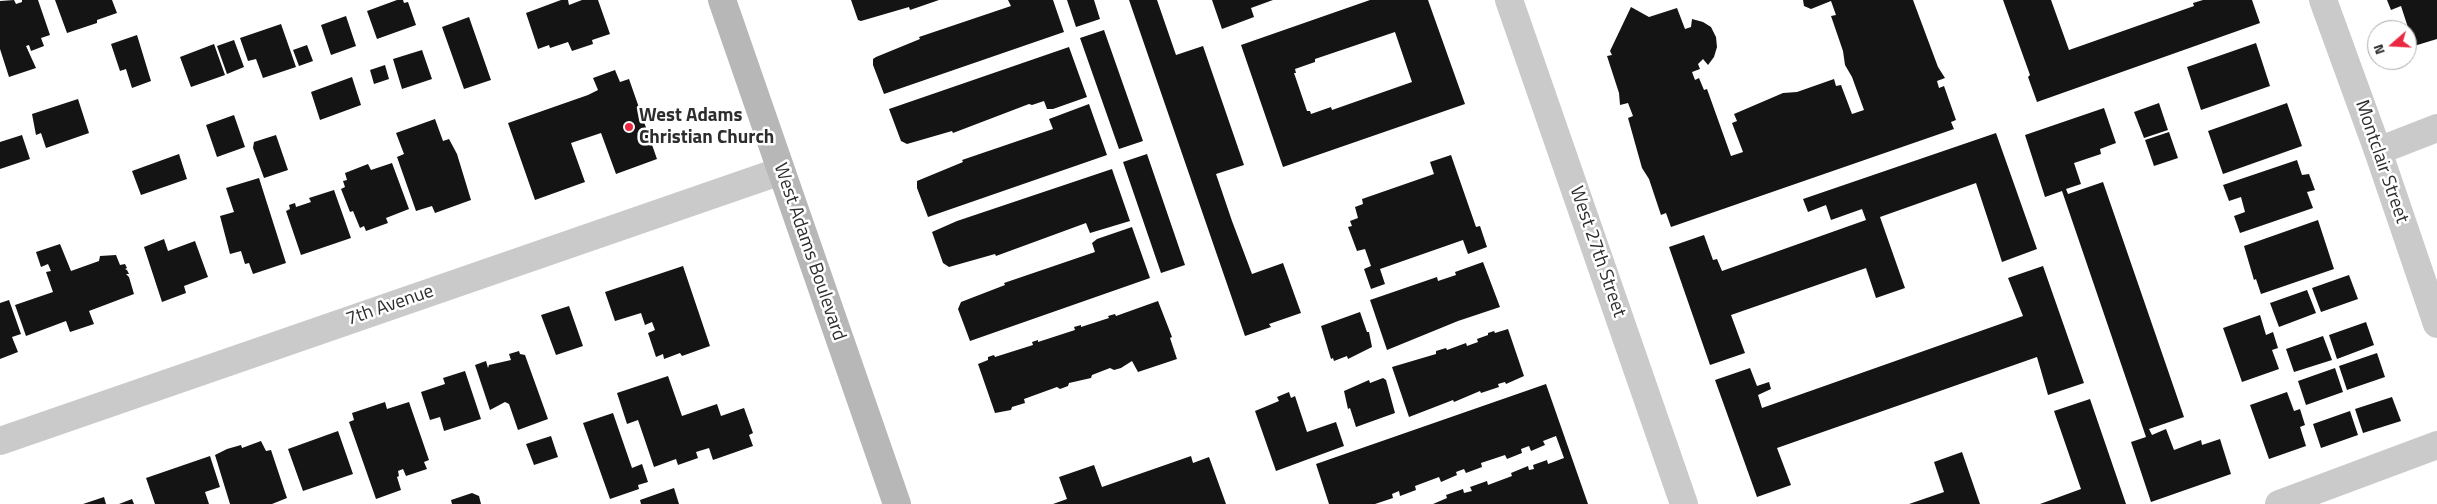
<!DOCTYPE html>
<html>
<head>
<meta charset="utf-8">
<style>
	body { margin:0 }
	#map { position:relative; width:2437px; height:504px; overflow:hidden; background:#fff; font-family:"Titillium Web",sans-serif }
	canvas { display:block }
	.north { position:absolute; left:2367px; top:20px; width:50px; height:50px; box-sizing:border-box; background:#fff; border:1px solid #ababab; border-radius:50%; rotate:251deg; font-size:14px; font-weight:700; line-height:20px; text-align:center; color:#2d2d2d }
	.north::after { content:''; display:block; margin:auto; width:18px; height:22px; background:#ea2841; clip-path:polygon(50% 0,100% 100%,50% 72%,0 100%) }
</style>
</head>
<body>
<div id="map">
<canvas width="2437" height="504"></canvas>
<div class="north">N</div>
</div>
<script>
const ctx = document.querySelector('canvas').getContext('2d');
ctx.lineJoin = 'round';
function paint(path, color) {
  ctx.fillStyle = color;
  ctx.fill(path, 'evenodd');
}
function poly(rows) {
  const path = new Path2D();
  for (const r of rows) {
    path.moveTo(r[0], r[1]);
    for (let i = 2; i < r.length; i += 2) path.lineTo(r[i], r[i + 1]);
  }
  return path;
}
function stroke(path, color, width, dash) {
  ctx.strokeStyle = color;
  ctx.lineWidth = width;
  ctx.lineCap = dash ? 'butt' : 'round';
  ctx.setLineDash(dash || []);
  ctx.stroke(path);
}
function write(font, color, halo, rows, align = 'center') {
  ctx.font = font + ' "Titillium Web",sans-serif';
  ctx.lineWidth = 5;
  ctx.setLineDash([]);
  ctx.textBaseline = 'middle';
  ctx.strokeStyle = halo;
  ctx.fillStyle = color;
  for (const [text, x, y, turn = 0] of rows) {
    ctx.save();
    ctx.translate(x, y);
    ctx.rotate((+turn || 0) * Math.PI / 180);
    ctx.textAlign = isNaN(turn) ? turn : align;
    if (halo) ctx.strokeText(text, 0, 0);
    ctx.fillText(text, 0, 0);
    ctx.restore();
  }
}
paint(poly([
	[14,0,16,4,22,2,22,0,38,0,50,35,41,38,44,46,31,51,29,45,26,46,36,68,9,77,0,49,0,1],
	[55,0,112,0,117,13,97,20,97,23,67,33],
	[397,0,403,0,404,3,408,2,416,25,377,39,367,11],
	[561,0,568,0,569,5,582,0,598,0,610,34,592,40,593,44,572,51,568,42,550,48,549,45,538,49,526,13],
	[851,0,939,0,910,10,909,7,861,21,858,20],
	[1008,0,1053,0,1064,32,884,94,873,65,873,59,876,57,920,39,919,37,1011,6],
	[1067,0,1094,0,1100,19,1076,27],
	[1129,0,1157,0,1176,55,1203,46,1244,165,1216,174,1232,221,1252,274,1283,263,1301,313,1269,324,1271,327,1245,336],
	[1212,0,1273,0,1251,8,1254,17,1222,29],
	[1370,0,1428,0,1465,104,1283,167,1241,45],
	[1395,32,1412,82,1332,110,1331,107,1311,114,1310,111,1307,111,1294,73,1296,73,1295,69,1315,62,1315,59],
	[1803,0,1913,0,1938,67,1945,78,1937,81,1939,88,1944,86,1956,120,1951,122,1954,129,1671,227,1666,213,1661,215,1649,179,1642,168,1628,118,1633,116,1628,103,1620,105,1619,93,1607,56,1612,55,1610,51,1631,7,1649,17,1677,8,1685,29,1691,27,1692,19,1703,22,1711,27,1716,37,1717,47,1714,57,1708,65,1703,59,1698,64,1700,69,1692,72,1695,80,1699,78,1704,90,1707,89,1731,156,1743,152,1732,123,1737,121,1734,114,1783,93,1797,92,1834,79,1836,86,1841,85,1852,114,1864,110,1852,77,1845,65,1843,51,1831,16,1836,15,1831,1,1811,9,1804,6],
	[2003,0,2051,0,2069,50,2194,6,2193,3,2203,0,2252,0,2260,23,2037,102,2028,77,2030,75],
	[2387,0,2437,0,2437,39,2414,46,2401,6,2391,10],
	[346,16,356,46,331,55,321,25],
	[469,17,491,80,464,89,442,27],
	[281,24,296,67,263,78,256,59,248,61,240,38],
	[1104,30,1143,141,1119,149,1080,38],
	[137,35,151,81,132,88,126,69,120,71,111,44],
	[234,40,244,67,227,74,217,46],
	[2256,43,2270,86,2201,110,2187,67],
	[214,44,225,75,191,87,180,57],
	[307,45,313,61,299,66,293,50],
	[1069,47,1087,97,1053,109,1047,109,1044,101,1032,105,1029,104,953,133,952,131,907,144,901,141,889,109],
	[422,50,432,79,402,89,393,59],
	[385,65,389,79,374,84,370,70],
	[615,70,620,82,629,79,657,159,616,174,601,133,571,143,585,182,535,200,508,123,588,95,598,90,593,78],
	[352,77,361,105,320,120,311,92],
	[78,99,89,133,46,148,41,133,36,135,32,114],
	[2159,103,2168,130,2144,138,2134,112],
	[2287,103,2302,146,2223,174,2208,131],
	[1089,104,1107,155,928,217,917,188,917,181,963,162,962,160,1053,129,1049,119],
	[2104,108,2116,143,2100,149,2101,154,2074,163,2081,184,2066,189,2068,194,2103,182,2184,417,2149,429,2152,435,2166,429,2174,450,2201,440,2202,445,2220,439,2231,474,2151,502,2131,442,2146,437,2062,191,2045,197,2025,135],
	[234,115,245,147,217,157,206,125],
	[435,119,443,141,449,139,457,154,471,200,435,213,432,206,416,211,397,157,404,154,396,133],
	[2169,132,2178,158,2154,166,2145,140],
	[1996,133,2037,249,2002,262,1976,183,1880,217,1905,288,1876,298,1866,268,1731,315,1745,353,1710,365,1669,247,1704,235,1713,260,1717,259,1722,271,1866,220,1862,209,1831,220,1826,205,1808,212,1803,199],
	[22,135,30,159,0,169,0,142],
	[276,135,288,170,264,178,253,148,254,142],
	[179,154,187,179,141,195,132,171],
	[1147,154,1185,265,1161,273,1123,162],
	[1451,155,1476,227,1480,226,1487,247,1468,254,1463,240,1380,269,1385,284,1371,289,1364,269,1371,266,1365,249,1357,251,1348,227,1352,226,1350,221,1358,218,1355,207,1363,204,1362,199,1434,174,1430,162],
	[2297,160,2302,175,2309,174,2315,190,2307,192,2313,208,2240,233,2234,216,2245,212,2241,197,2229,201,2223,185],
	[392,163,409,209,386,218,388,223,366,231,364,226,360,228,353,211,350,212,341,189,345,187,343,181,347,180,345,173,368,164,371,170],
	[1112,169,1130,221,1090,233,1086,223,996,256,995,254,949,267,943,263,932,232,957,221],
	[259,178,286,263,253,274,249,263,245,264,241,251,230,254,220,216,234,212,226,188],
	[334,190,351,238,301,255,286,211,290,209,289,205,295,203,296,207,311,202,309,198],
	[2318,220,2334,269,2261,294,2256,279,2254,280,2244,246],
	[1132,227,1150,278,970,341,958,309,961,302,1005,285,1004,283,1095,252,1092,243,1097,239],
	[164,239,168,251,195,241,208,277,184,286,186,293,162,302,144,247],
	[60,244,71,271,99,261,100,256,116,255,120,265,125,264,127,268,125,269,127,270,129,274,126,274,129,277,134,294,89,311,94,324,70,332,66,321,26,336,15,305,53,292,46,272,51,271,48,264,41,267,36,252],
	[1483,262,1500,307,1458,321,1387,350,1370,300,1437,277,1438,281,1456,275,1455,272],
	[683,266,710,346,682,356,680,353,664,359,663,354,656,357,648,333,655,330,652,322,645,325,641,313,615,321,605,292],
	[2043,266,2084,383,2048,395,2037,357,1777,448,1791,485,1757,497,1715,380,1750,368,1757,386,1769,382,1771,389,1758,395,1762,408,2023,316,2008,278],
	[2349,275,2358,299,2321,312,2312,288],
	[2307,290,2316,313,2279,327,2270,303],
	[9,300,21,334,12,337,18,352,0,359,0,303],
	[1158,301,1172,337,1170,338,1177,359,1138,372,1132,361,1121,368,1114,370,1110,368,1092,375,1091,378,1069,383,1068,386,1060,389,1057,387,1024,399,1025,403,1012,407,1011,410,995,413,978,364,988,360,988,357,994,355,995,357,1033,345,1032,342,1038,340,1038,342,1075,330,1074,327,1081,325,1081,327,1109,318,1108,316,1115,314,1116,316],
	[569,306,583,346,556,355,541,315],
	[1360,312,1367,332,1369,332,1372,347,1348,359,1347,356,1334,361,1333,358,1331,359,1321,326],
	[2260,315,2266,335,2273,332,2278,348,2272,350,2279,369,2242,382,2223,328],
	[2366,322,2374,345,2337,359,2329,335],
	[1508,329,1524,376,1506,384,1505,382,1498,384,1499,387,1481,393,1480,391,1454,402,1453,400,1409,417,1392,367,1436,354,1436,351,1446,348,1447,350,1466,343,1467,346,1478,342,1477,339,1488,335,1488,333,1494,331,1495,333],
	[2323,336,2332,360,2294,372,2286,349],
	[519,351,520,354,525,355,548,419,518,430,509,404,505,402,490,410,475,365,486,361,488,368,489,365,511,360,509,354],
	[2377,353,2385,377,2347,390,2339,366],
	[2335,368,2343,392,2306,405,2298,381],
	[465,371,481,419,444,431,440,417,430,420,421,392,445,384,443,378],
	[668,376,682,416,717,404,721,416,744,408,753,433,749,435,753,446,713,460,709,448,696,452,698,458,678,465,676,459,654,467,638,420,627,424,617,393],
	[1383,378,1386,380,1395,413,1356,427,1350,408,1348,409,1344,391,1369,380,1370,383],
	[1546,384,1588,504,1433,504,1447,498,1446,495,1463,489,1464,493,1472,491,1470,487,1487,481,1488,485,1512,476,1511,473,1528,466,1529,470,1534,469,1533,465,1547,460,1548,464,1564,458,1556,436,1543,441,1545,445,1531,451,1529,446,1521,449,1522,453,1507,459,1505,455,1481,463,1482,467,1466,473,1464,469,1456,472,1457,475,1441,482,1439,477,1415,486,1416,490,1400,496,1399,491,1392,494,1393,498,1375,504,1329,504,1316,464],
	[1289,392,1291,398,1295,396,1307,432,1336,422,1344,446,1276,471,1255,411,1279,401,1277,397],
	[2287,392,2294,411,2300,409,2305,425,2300,427,2306,446,2269,459,2250,405],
	[2392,397,2401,421,2363,433,2355,409],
	[2090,399,2126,504,2040,504,2081,489,2054,411],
	[385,402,387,409,409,402,429,460,424,462,427,469,406,476,403,469,398,471,399,476,397,477,401,490,376,499,349,422,354,420,352,413],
	[2350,411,2358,435,2321,448,2313,424],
	[613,413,632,468,642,464,648,482,638,485,639,489,610,499,583,423],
	[338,431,353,474,303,491,288,449],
	[551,436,558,457,534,465,526,444],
	[261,441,266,451,271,450,287,498,272,504,230,504,215,455,227,449,241,445,242,448],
	[1962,452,1980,504,1909,504,1944,492,1934,462],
	[210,456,220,487,205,492,209,504,155,504,146,478],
	[1191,456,1193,463,1209,457,1226,504,1053,504,1067,499,1059,477,1094,465,1102,487],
	[674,488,679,504,641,504,640,500],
	[472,493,479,496,481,504,452,504,451,500],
	[104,497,106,504,83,504],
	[132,499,134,504,119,504]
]), '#141414');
stroke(poly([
	[1509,0,1684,504],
	[2378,151,2437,128],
	[0,441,781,171],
	[2279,504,2437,445]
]), '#cacaca', 28);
stroke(poly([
	[2323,0,2378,151,2437,324]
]), '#cacaca', 28);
stroke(poly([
	[722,0,897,504]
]), '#b7b7b7', 28);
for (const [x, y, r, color] of [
	[629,127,5,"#ea2841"]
]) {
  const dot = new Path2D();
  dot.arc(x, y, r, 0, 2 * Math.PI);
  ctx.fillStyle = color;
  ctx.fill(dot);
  stroke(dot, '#fff', 2);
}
write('bold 19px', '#2d2d2d', '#fff', [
	["West Adams",639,116],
	["Christian Church",639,138]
], 'left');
write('19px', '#2d2d2d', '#fff', [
	["Montclair Street",2381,162,71],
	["West Adams Boulevard",809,252,71],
	["West 27th Street",1597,252,71],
	["7th Avenue",390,306,-19]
]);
</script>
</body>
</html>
